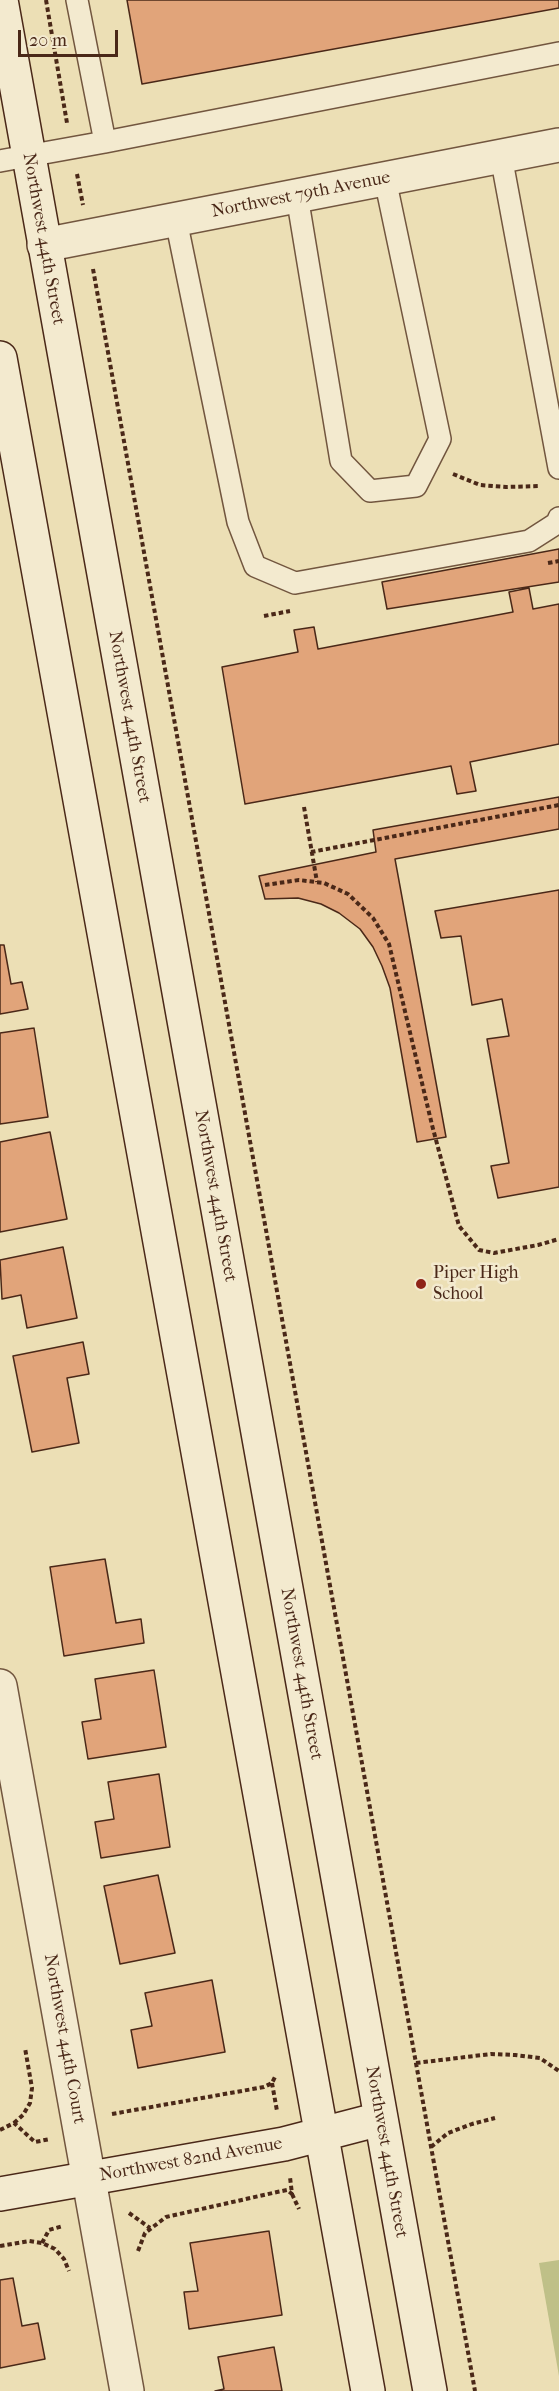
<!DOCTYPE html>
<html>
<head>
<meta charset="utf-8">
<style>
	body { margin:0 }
	#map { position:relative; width:559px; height:2391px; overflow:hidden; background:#ecdfb5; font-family:"IM FELL French Canon",serif }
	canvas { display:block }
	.scale { position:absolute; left:18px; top:30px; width:100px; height:27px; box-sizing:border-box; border:3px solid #4a2818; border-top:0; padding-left:8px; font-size:18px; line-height:21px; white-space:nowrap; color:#4a2818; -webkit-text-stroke:4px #f3eacf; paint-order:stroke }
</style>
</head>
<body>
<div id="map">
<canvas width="559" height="2391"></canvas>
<div class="scale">20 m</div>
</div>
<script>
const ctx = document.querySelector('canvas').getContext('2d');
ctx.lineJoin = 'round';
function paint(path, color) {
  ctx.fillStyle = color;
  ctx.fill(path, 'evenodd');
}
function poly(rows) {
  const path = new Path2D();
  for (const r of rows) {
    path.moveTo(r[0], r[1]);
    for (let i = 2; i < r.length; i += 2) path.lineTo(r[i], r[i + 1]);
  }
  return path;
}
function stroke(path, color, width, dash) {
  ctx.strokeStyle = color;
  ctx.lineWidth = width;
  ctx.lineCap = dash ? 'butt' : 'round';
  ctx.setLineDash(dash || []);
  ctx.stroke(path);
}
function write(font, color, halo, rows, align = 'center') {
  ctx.font = font + ' "IM FELL French Canon",serif';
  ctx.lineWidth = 5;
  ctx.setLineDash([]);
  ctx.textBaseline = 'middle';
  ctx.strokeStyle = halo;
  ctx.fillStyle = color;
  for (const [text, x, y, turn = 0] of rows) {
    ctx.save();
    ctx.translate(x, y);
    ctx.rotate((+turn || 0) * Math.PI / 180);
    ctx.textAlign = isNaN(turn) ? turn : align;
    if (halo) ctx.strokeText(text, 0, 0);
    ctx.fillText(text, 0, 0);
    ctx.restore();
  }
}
paint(poly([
	[559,2260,559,2376,539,2263]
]), '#bfc088');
const building = poly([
	[127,0,559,0,559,8,142,84,127,0],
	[559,549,559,582,387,609,382,582,559,549],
	[529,588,533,609,559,604,559,744,470,762,476,791,457,794,451,766,245,804,222,667,298,652,294,630,314,627,318,649,513,612,509,592,529,588],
	[559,797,559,829,395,859,446,1137,417,1142,390,988,382,966,373,947,360,929,339,913,321,904,298,898,265,899,259,876,376,852,373,830,559,797],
	[559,890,559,1187,498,1198,491,1166,509,1163,487,1039,509,1036,502,999,472,1005,461,936,441,938,435,911,559,890],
	[0,945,4,945,11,984,22,982,28,1009,0,1014,0,945],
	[34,1028,48,1117,0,1124,0,1033,34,1028],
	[50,1132,67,1219,0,1232,0,1142,50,1132],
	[63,1247,77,1318,27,1328,21,1295,2,1299,0,1260,63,1247],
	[83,1342,89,1374,67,1378,79,1443,32,1452,13,1356,83,1342],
	[105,1559,116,1623,141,1619,144,1643,64,1656,50,1567,105,1559],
	[154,1670,166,1747,88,1759,82,1722,101,1719,95,1679,154,1670],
	[159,1774,170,1847,101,1858,95,1822,114,1819,108,1782,159,1774],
	[158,1875,175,1953,120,1964,104,1886,158,1875],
	[212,1980,225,2052,138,2068,131,2030,152,2026,145,1993,212,1980],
	[269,2231,282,2315,189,2329,184,2292,198,2291,190,2243,269,2231],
	[13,2278,22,2326,38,2323,45,2359,0,2368,0,2280,13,2278],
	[274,2347,282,2391,215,2391,224,2389,218,2357,274,2347]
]);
paint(building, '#e1a47a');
stroke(building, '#4a2818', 1.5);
const lane = poly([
	[77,0,105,142,559,53],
	[501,156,559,468],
	[0,161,105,142],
	[297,196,341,461,370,491,416,486,440,439,385,179],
	[176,220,238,522,255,566,295,583,529,541,557,523,559,518]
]);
const street = poly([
	[44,245,559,145],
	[0,1686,127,2391]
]);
const secondary = poly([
	[1,0,430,2391],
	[0,358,368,2391],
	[0,2194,284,2144,380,2119]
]);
stroke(lane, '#72563f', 24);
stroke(street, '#72563f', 36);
stroke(secondary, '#4a2818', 36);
stroke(poly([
	[46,0,67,123],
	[77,174,83,205],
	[93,269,475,2391],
	[453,474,480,485,506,487,539,486],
	[548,563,559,561],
	[264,616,290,611],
	[304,807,317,882],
	[311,852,559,805],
	[265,885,299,880,324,883,348,894,373,918,389,944,432,1125,459,1226,479,1250,494,1253,538,1245,559,1239],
	[416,2063,491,2054,515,2055,540,2058,559,2071],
	[272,2083,277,2111],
	[112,2114,264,2087,272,2083,276,2075],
	[14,2123,23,2115,30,2103,32,2088,25,2048],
	[0,2130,14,2123,35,2142,50,2139],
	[431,2147,448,2133,472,2124,495,2118],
	[292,2194,299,2209],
	[129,2213,150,2228],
	[42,2243,49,2230,63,2226],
	[0,2246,29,2241,42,2243,55,2249,64,2259,69,2271],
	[138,2251,145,2233,166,2217,277,2192,287,2190,292,2194,290,2177]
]), '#4a2818', 4, [4.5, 3]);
stroke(lane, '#f3eacf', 21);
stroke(street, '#f3eacf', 33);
stroke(secondary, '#f3eacf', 33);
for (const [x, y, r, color] of [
	[421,1284,6,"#8f2418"]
]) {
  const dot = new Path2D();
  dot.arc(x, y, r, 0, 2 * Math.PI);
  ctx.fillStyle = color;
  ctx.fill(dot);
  stroke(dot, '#f3eacf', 2);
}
write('18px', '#4a2818', '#f3eacf', [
	["Northwest 79th Avenue",301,195,-11],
	["Northwest 44th Street",43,239,80],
	["Northwest 44th Street",129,717,80],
	["Northwest 44th Street",215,1196,80],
	["Northwest 44th Street",301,1674,80],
	["Northwest 44th Court",64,2039,80],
	["Northwest 44th Street",386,2152,80],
	["Northwest 82nd Avenue",191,2160,-10]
]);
write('18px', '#4a2818', '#f3eacf', [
	["Piper High",433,1274],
	["School",433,1295]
], 'left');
</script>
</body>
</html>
